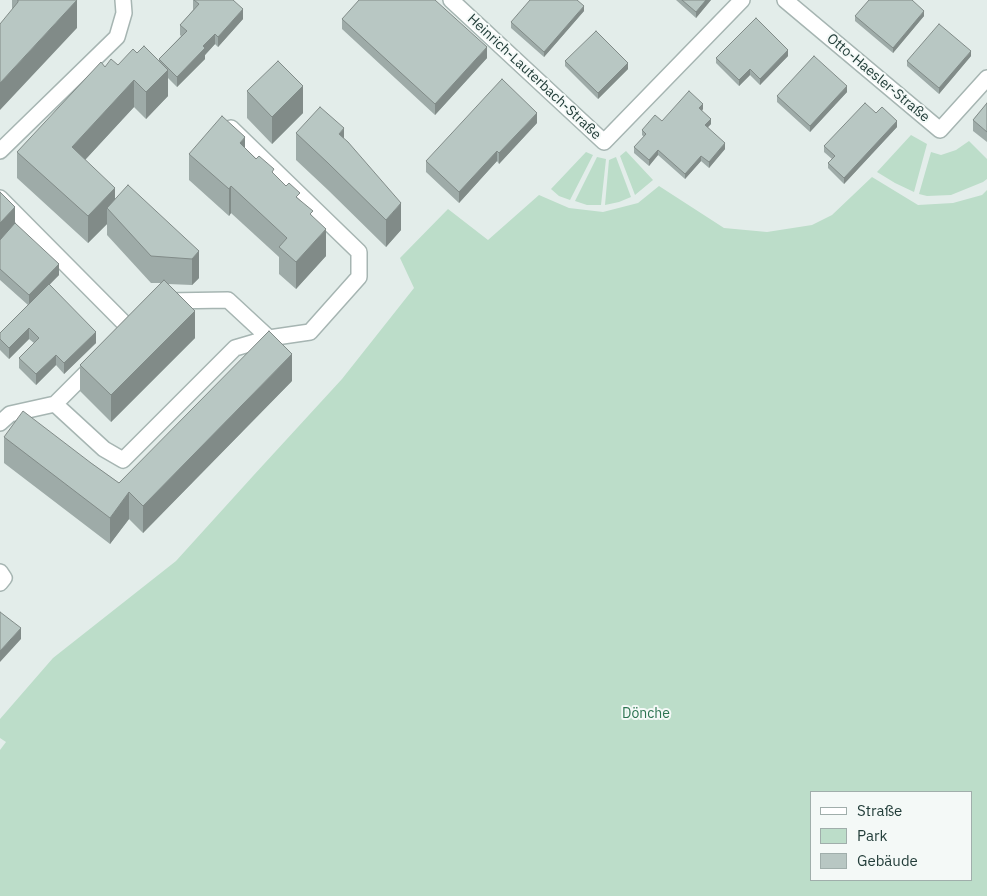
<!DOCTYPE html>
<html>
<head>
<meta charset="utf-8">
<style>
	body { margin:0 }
	#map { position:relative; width:987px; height:896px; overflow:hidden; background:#e3edea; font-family:"IBM Plex Sans",sans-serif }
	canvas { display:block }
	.legend { position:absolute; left:810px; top:791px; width:162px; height:90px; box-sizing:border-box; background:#f4f9f7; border:1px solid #a0aeab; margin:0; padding:6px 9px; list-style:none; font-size:15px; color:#233e3a }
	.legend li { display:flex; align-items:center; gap:10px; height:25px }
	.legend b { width:25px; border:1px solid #a0aeab }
</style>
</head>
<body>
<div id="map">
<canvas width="987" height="896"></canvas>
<ul class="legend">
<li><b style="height:6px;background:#fff"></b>Straße</li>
<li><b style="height:14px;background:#bcddc9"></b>Park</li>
<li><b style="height:14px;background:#b8c7c3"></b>Gebäude</li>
</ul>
</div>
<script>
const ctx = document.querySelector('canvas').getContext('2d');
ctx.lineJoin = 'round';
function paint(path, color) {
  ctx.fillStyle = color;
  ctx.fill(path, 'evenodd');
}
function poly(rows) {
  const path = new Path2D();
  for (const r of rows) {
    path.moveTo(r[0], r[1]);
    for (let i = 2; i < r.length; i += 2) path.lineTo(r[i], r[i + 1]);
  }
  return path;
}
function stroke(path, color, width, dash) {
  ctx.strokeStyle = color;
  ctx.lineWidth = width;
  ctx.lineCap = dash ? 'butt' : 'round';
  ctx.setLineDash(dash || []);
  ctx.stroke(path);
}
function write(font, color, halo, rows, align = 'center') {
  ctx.font = font + ' "IBM Plex Sans",sans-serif';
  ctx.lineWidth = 4;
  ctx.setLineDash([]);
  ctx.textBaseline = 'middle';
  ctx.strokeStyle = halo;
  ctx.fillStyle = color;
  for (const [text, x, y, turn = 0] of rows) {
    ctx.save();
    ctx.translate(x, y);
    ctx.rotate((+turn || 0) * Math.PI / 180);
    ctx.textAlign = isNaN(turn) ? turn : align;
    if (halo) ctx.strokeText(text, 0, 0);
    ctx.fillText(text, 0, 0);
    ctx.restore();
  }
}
paint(poly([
	[911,135,927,144,914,192,895,183,877,172],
	[969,141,987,159,987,179,983,182,951,195,927,196,919,194,931,152,941,155,956,150],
	[626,151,653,180,635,195,620,156],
	[586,152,593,155,570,200,559,196,551,189],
	[597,157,606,159,601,205,587,205,575,201],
	[616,157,631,197,619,202,605,205,609,160],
	[872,177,918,205,953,203,982,195,987,190,987,896,0,896,0,750,6,742,0,738,0,719,53,658,176,561,253,476,342,379,414,288,400,258,448,209,488,240,539,195,569,208,603,212,638,203,659,186,724,228,767,232,812,225,832,215],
	[811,792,971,792,971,880,811,880]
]), '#bcddc9');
const street = poly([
	[451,0,604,142,742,0],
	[785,0,940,130,987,78],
	[231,128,359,252,359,277,310,332,269,338],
	[0,151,117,37,124,13,123,0],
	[0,198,130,329,137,323],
	[55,404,104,449,123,460,235,348,269,338,228,300,166,301],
	[0,423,10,414,55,404,95,364],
	[0,572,4,578,0,583]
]);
stroke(street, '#a6b5b2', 18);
stroke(street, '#fff', 15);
paint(poly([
	[12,0,77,0,77,28,12,9],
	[193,0,233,0,243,19,218,47,215,44,205,55,205,59,177,87,168,78,168,96,146,119,134,107,85,160,115,199,199,251,199,278,192,285,168,284,195,338,111,422,80,391,80,365,161,283,151,283,107,235,107,224,88,243,17,178,17,152,105,67,118,65,137,53,159,61,159,59,181,36,180,35,180,25,193,10],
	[676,0,711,0,696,18],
	[584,11,544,57,511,28,511,22],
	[855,16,924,16,893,53,855,21],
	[342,19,487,58,435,115,342,29],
	[788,56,760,85,750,75,739,86,716,63,716,58],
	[971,56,939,94,907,66,907,61],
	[565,61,628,69,598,99,565,66],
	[247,91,303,113,272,144,247,118],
	[847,92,810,132,777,102,777,96],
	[987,103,987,142,973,131,973,120],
	[703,109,702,111,711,124,708,127,725,149,709,168,701,161,685,179,658,155,649,166,634,153,634,147,644,137,642,135,642,130,662,121],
	[876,113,897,127,844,184,828,168,828,163,832,159,824,152,824,146],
	[537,123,499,164,497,161,459,203,426,172,426,161],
	[296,133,344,139,401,230,386,247,328,190,296,160],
	[245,148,274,175,300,200,313,217,326,256,296,289,279,274,279,257,231,213,229,216,189,180,189,154],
	[0,192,15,223,59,275,49,284,96,343,64,374,56,365,36,385,19,368,19,358,34,343,29,339,9,359,0,350,0,333,28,305,0,280],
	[292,381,143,533,129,519,110,544,4,463,4,437,91,463,119,483]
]), '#9eaba8');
paint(poly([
	[77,0,77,28,0,110,0,83],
	[706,0,711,0,696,18,696,12],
	[584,6,584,11,544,57,544,52],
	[243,9,243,19,218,47,218,37],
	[924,11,924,16,893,53,893,48],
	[215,34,215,44,205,55,205,59,177,87,177,77,203,46],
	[487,47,487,58,435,115,435,104],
	[788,50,788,56,760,85,760,79],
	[971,51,971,56,939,94,939,88],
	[628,63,628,69,598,99,598,93],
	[750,69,750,75,739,86,739,80],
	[168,70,168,96,146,119,146,92],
	[134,80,134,107,72,174,72,147],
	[303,86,303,113,272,144,272,117],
	[847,86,847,92,810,132,810,126],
	[703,104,703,109,699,114,699,108],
	[537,113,537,123,499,164,499,153],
	[711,119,711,124,705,130,705,125],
	[897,121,897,127,844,184,844,178],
	[344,128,344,155,339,134],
	[245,137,245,164,240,143],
	[725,143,725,149,709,168,709,162],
	[658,150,658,155,649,166,649,160],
	[497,151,497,161,459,203,459,192],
	[701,156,701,161,685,179,685,174],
	[231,186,231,213,229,216,229,189],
	[115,188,115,215,107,208,107,224,88,243,88,216],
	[401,203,401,230,386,247,386,220],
	[15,207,15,234,0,250,0,223],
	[326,229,326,256,296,289,296,262],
	[199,251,199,278,192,285,192,259],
	[59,264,59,275,29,306,29,295],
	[195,311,195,338,111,422,111,395],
	[29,328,29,339,9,359,9,348],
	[96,332,96,343,64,374,64,363],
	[292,354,292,381,143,533,143,506],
	[56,355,56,365,36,385,36,374],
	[129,492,129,519,110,544,110,518],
	[21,628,21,639,0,662,0,651]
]), '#818b88');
const building = poly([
	[18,0,77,0,0,83,0,24,18,2,18,0],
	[194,0,233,0,243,9,218,37,215,34,203,46,205,48,177,77,159,59,187,31,180,25,199,4,194,0],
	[359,0,435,0,487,47,435,104,342,19,359,0],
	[530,0,577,0,584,6,544,52,511,22,530,0],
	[682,0,706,0,696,12,682,0],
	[869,0,912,0,924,11,893,48,855,16,869,0],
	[756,18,788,50,760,79,750,69,739,80,716,58,756,18],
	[939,24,971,51,939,88,907,61,939,24],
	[596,31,628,63,598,93,565,61,596,31],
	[144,46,168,70,146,92,134,80,72,147,115,188,88,216,17,152,101,62,105,67,111,59,118,65,133,49,137,53,144,46],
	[814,56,847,86,810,126,777,96,814,56],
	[278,61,303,86,272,117,247,91,278,61],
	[502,79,537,113,499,153,497,151,459,192,426,161,502,79],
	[689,91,703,104,699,108,711,119,705,125,725,143,709,162,701,156,685,174,658,150,649,160,634,147,646,134,642,130,655,115,662,121,689,91],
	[865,103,876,113,882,107,897,121,844,178,828,163,835,156,824,146,865,103],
	[987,103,987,132,973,120,987,103],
	[320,107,344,128,339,134,348,142,401,203,386,220,328,163,296,133,320,107],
	[222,116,245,137,240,143,256,159,259,156,274,169,272,172,286,186,289,183,300,193,296,197,313,211,310,214,326,229,296,262,279,247,287,238,231,186,229,189,189,154,222,116],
	[128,185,199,251,192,259,151,256,107,208,128,185],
	[0,192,15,207,0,223,0,192],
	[15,223,59,264,29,295,0,269,0,240,15,223],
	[164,280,195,311,111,395,80,365,164,280],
	[49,284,96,332,64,363,56,355,36,374,19,358,39,338,29,328,9,348,0,339,0,333,49,284],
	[269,331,292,354,143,506,129,492,110,518,4,437,23,411,91,463,119,483,269,331],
	[0,612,21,628,0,651,0,612]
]);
paint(building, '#b8c7c3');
stroke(building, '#818b88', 1);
write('14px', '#233e3a', '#f4f9f7', [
	["Heinrich-Lauterbach-Straße",534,77,43],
	["Otto-Haesler-Straße",878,78,40]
]);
write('14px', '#2d7452', '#f4f9f7', [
	["Dönche",646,714]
]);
</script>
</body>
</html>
